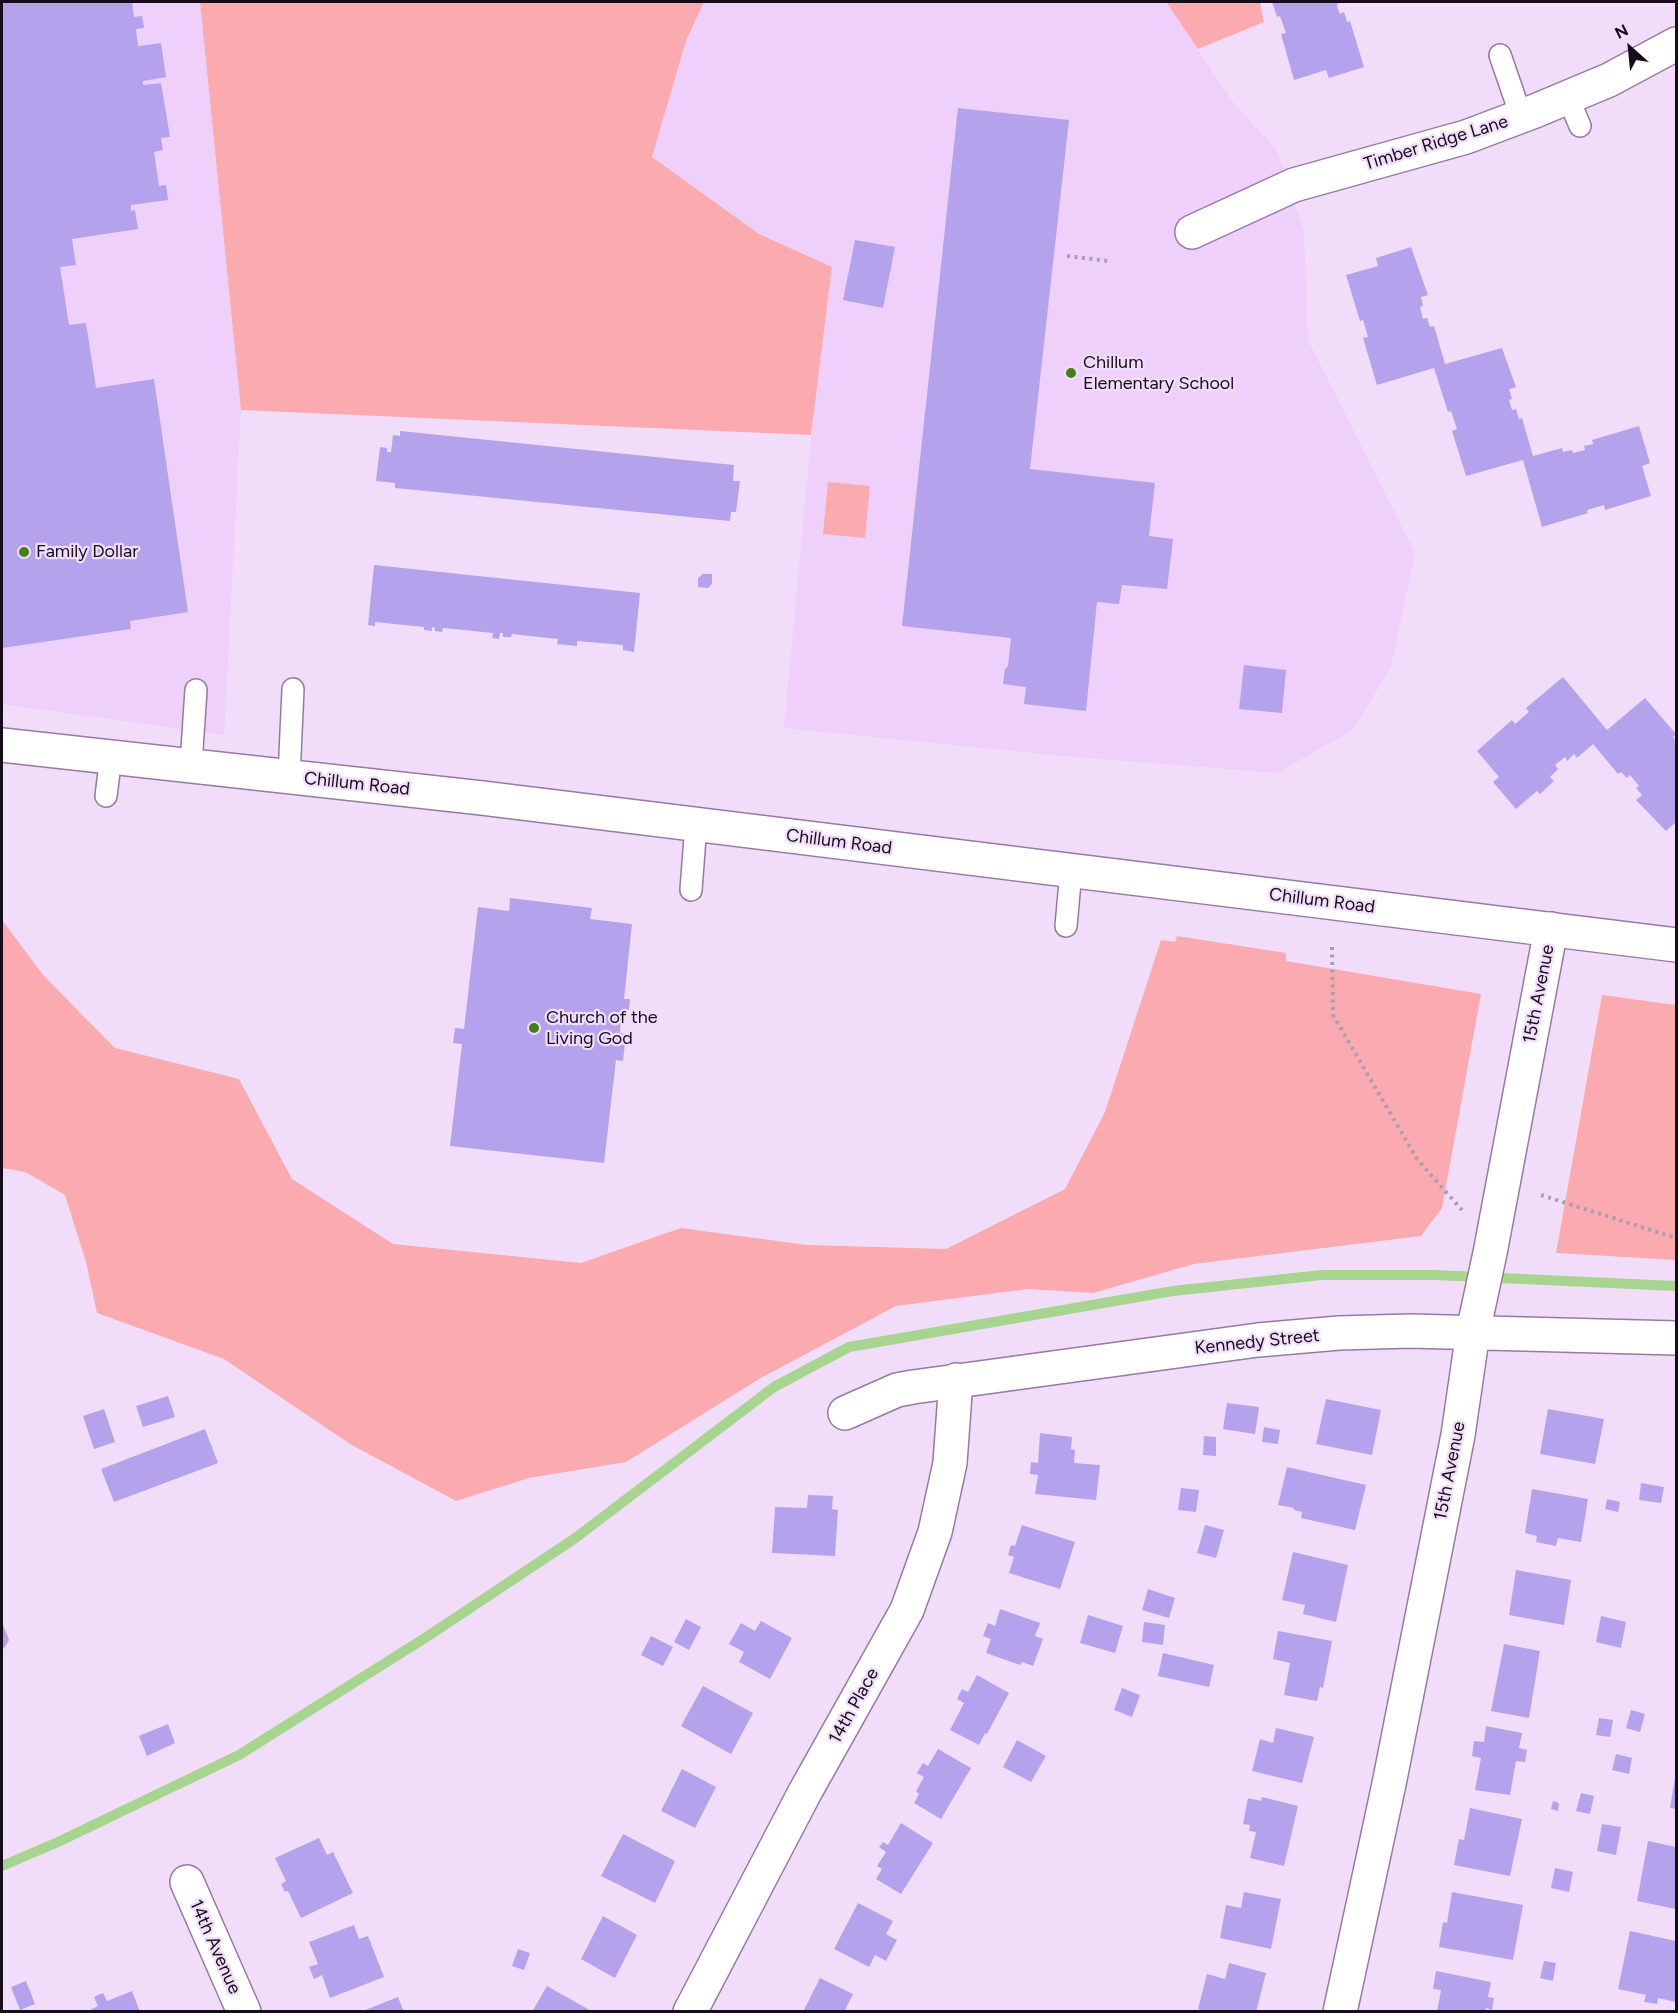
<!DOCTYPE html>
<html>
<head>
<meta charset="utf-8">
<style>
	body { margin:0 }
	#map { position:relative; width:1678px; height:2013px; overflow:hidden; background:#f1ddfa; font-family:Figtree,sans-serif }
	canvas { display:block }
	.frame { position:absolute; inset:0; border:3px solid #170c1c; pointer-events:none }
	.north { position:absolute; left:1600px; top:18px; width:60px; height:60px; -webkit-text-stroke:4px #f1ddfa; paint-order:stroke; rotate:333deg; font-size:16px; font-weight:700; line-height:24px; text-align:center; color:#170c1c }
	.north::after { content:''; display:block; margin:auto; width:21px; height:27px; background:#170c1c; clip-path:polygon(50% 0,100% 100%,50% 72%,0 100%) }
</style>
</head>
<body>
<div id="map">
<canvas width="1678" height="2013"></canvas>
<div class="frame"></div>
<div class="north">N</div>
</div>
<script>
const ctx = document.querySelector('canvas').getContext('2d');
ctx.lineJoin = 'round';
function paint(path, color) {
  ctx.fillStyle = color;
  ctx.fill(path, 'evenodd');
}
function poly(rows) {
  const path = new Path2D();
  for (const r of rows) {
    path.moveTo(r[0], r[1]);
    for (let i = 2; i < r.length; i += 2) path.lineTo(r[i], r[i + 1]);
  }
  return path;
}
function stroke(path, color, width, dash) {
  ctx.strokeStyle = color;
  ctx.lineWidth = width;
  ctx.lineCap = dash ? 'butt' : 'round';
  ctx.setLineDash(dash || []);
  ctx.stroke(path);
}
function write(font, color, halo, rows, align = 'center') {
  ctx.font = font + ' Figtree,sans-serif';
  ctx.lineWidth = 4.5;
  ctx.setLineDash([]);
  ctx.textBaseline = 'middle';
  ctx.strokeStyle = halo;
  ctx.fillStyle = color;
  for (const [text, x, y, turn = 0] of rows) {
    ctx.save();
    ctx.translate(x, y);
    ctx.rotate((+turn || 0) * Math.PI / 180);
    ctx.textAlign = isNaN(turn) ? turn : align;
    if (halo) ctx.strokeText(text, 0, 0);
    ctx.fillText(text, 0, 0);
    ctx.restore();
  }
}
paint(poly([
	[2,2,200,2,241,410,224,735,2,704],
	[704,2,1166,2,1235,105,1277,150,1304,231,1308,340,1415,553,1391,667,1353,730,1277,773,1063,756,784,728,814,406,832,268,759,234,652,157,686,41]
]), '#eed0fb');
paint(poly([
	[200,2,704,2,686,41,652,157,759,234,832,267,811,435,241,410],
	[1166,2,1260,2,1264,22,1198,49],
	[828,482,870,486,865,538,823,534],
	[2,920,44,976,115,1048,239,1079,292,1179,393,1244,581,1263,681,1228,807,1245,946,1249,1065,1189,1105,1112,1161,940,1175,942,1177,936,1286,953,1286,961,1481,994,1442,1208,1421,1236,1194,1264,1093,1293,1028,1289,896,1306,759,1379,626,1462,529,1478,456,1501,350,1444,224,1359,97,1313,86,1262,65,1195,25,1172,2,1168],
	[1602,995,1676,1005,1676,1260,1556,1253]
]), '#fbabb0');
stroke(poly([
	[2,1866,58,1842,239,1755,425,1638,574,1539,774,1387,849,1347,1173,1291,1322,1275,1435,1275,1676,1286]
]), '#a7d58f', 10);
paint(poly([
	[2,2,132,2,134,17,142,16,144,28,136,29,138,46,161,43,166,77,143,81,143,85,161,83,170,137,161,138,163,150,154,152,159,186,166,185,168,200,131,205,131,211,135,210,138,229,72,239,76,265,60,267,69,325,86,323,96,388,154,379,188,612,130,621,131,629,2,648],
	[1272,2,1342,2,1337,4,1338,9,1340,14,1344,12,1347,22,1350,21,1364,67,1329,78,1326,70,1294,80,1281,34,1286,33,1280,16,1277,17],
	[958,108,1069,120,1030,469,1155,483,1149,536,1173,539,1167,589,1122,585,1119,604,1097,602,1086,711,1024,704,1026,687,1003,684,1005,669,1008,666,1011,638,902,626],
	[855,240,895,247,883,308,843,300],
	[1411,247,1428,295,1421,297,1423,306,1420,307,1423,319,1427,318,1430,327,1434,326,1445,364,1502,348,1516,387,1509,389,1512,399,1509,400,1512,410,1516,409,1519,419,1522,418,1533,456,1562,448,1563,452,1572,450,1573,453,1585,450,1584,446,1593,444,1592,440,1639,426,1650,463,1642,466,1651,496,1605,510,1604,505,1587,510,1588,513,1542,527,1523,460,1466,476,1452,431,1457,429,1451,411,1448,412,1434,368,1377,385,1363,338,1368,337,1363,320,1360,321,1346,275,1378,266,1376,258],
	[400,431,734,465,733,481,740,481,736,512,731,512,730,521,395,488,395,483,376,481,380,447,387,448,387,452,391,452,393,435,400,436],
	[374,565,640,593,634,652,623,650,623,645,577,641,577,646,557,644,558,639,512,634,511,637,503,637,503,633,500,633,499,639,492,638,493,633,443,628,442,632,435,631,435,628,432,627,432,631,424,630,424,627,375,622,375,626,368,625],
	[703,574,712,574,712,584,708,588,698,587,698,578],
	[1244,665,1286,670,1282,713,1239,709],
	[1563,677,1607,730,1645,698,1676,734,1673,737,1676,741,1676,822,1666,831,1636,800,1642,795,1636,788,1639,786,1630,775,1627,778,1621,772,1618,774,1593,744,1577,758,1574,754,1567,761,1565,757,1555,765,1558,769,1550,777,1554,781,1540,794,1537,791,1516,809,1493,782,1499,777,1477,751,1512,720,1515,724,1529,712,1526,708],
	[510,898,592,908,590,919,632,924,624,999,630,999,629,1010,622,1009,620,1033,626,1034,623,1061,616,1060,604,1163,450,1146,462,1044,453,1043,455,1028,464,1029,478,907,509,911],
	[168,1396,175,1417,143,1427,136,1406],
	[1326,1399,1381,1410,1372,1455,1316,1444],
	[1227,1403,1259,1407,1255,1434,1223,1429],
	[104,1409,115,1442,94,1449,83,1416],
	[1548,1409,1604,1419,1595,1464,1540,1454],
	[1264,1427,1280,1430,1278,1444,1262,1442],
	[205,1429,218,1463,114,1502,101,1469],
	[1040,1433,1072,1437,1071,1449,1075,1450,1074,1463,1100,1465,1096,1500,1035,1494,1038,1475,1030,1474,1031,1462,1038,1463],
	[1204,1436,1216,1437,1216,1456,1203,1455],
	[1287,1467,1366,1485,1355,1530,1301,1518,1302,1512,1294,1510,1294,1508,1278,1505],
	[1641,1483,1664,1487,1661,1503,1639,1500],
	[1181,1488,1199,1490,1196,1512,1178,1510],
	[1532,1489,1588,1499,1581,1542,1558,1538,1556,1546,1536,1542,1537,1536,1525,1533],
	[808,1495,833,1496,832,1509,838,1510,835,1556,772,1553,775,1507,807,1508],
	[1607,1499,1620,1502,1618,1512,1605,1509],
	[1022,1525,1075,1542,1060,1589,1009,1573,1014,1557,1008,1555,1011,1545,1015,1546],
	[1205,1525,1224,1530,1216,1558,1197,1553],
	[1293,1552,1348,1565,1336,1622,1303,1614,1305,1605,1282,1600],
	[1516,1570,1571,1580,1564,1625,1509,1615],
	[1148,1589,1175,1598,1169,1618,1142,1610],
	[1000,1609,1040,1623,1035,1636,1043,1639,1033,1666,1022,1662,1020,1665,986,1653,991,1639,983,1636,988,1623,995,1626],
	[1088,1615,1123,1626,1115,1653,1080,1643],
	[1601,1616,1626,1622,1621,1648,1596,1642],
	[686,1619,701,1627,689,1650,674,1642],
	[761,1621,792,1638,770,1679,739,1662,744,1652,729,1644,741,1623,755,1631],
	[2,1622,9,1640,5,1647,2,1649],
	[1144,1622,1165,1625,1163,1645,1142,1642],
	[1278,1631,1332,1641,1323,1688,1320,1687,1317,1701,1284,1695,1290,1663,1273,1659],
	[651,1636,673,1647,663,1666,641,1655],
	[1504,1644,1540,1651,1529,1718,1491,1711],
	[1163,1653,1214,1665,1209,1687,1158,1676],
	[977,1675,1009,1693,987,1734,985,1733,979,1745,950,1730,964,1703,957,1699,962,1689,968,1692],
	[703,1686,753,1713,731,1754,681,1726],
	[1122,1688,1140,1695,1132,1717,1114,1710],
	[1631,1710,1645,1714,1640,1732,1626,1728],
	[1599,1718,1613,1720,1610,1737,1596,1735],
	[168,1724,175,1743,147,1756,139,1736],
	[1486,1726,1522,1733,1519,1748,1527,1750,1525,1762,1516,1761,1510,1795,1475,1790,1481,1758,1472,1756,1474,1741,1484,1742],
	[1276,1728,1314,1737,1302,1783,1252,1771,1260,1739,1273,1743],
	[1017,1740,1046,1756,1031,1782,1003,1767],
	[938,1749,971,1768,941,1819,914,1803,919,1794,916,1791,924,1777,917,1773,923,1763,928,1766],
	[1616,1754,1632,1758,1629,1774,1612,1770],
	[682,1769,716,1787,695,1828,661,1811],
	[1675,1778,1676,1778,1676,1809,1670,1808],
	[1581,1793,1594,1796,1590,1814,1576,1811],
	[1262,1797,1298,1806,1284,1866,1250,1858,1256,1832,1249,1831,1250,1825,1243,1824,1248,1798,1261,1801],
	[1553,1801,1559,1803,1558,1811,1551,1809],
	[1470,1808,1522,1819,1510,1876,1454,1865,1459,1839,1464,1840],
	[901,1823,933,1843,901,1894,876,1879,882,1869,877,1866,886,1852,879,1847,883,1842,888,1845],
	[1602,1824,1621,1827,1616,1855,1597,1851],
	[623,1834,675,1861,655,1903,601,1876],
	[319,1838,327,1855,333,1852,353,1893,301,1918,288,1891,285,1892,281,1884,286,1881,275,1858],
	[1648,1841,1676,1847,1676,1909,1637,1901],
	[1555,1868,1573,1872,1569,1892,1551,1888],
	[1244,1892,1281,1899,1271,1949,1220,1938,1226,1905,1241,1908],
	[1452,1892,1523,1905,1513,1960,1439,1947,1443,1922,1447,1923],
	[858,1903,893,1921,886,1934,897,1940,886,1961,875,1955,869,1967,834,1949],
	[603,1916,637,1935,615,1978,581,1959],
	[354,1925,359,1939,368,1936,384,1977,330,1998,322,1975,314,1979,309,1967,318,1964,309,1942],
	[1630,1931,1676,1941,1676,2002,1658,1998,1657,2004,1644,2002,1646,1995,1618,1989],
	[518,1949,530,1953,524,1970,512,1966],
	[1544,1961,1556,1963,1553,1981,1540,1978],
	[1229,1963,1266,1973,1256,2012,1208,2012,1198,2009,1207,1974,1225,1979],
	[1436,1971,1491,1982,1488,1997,1494,1998,1492,2010,1486,2008,1485,2012,1437,2012,1441,1990,1433,1989],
	[820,1978,853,1994,844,2012,803,2012],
	[26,1981,35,2004,20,2010,11,1987],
	[547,1986,593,2012,532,2012],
	[132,1991,140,2012,86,2012,98,2006,94,1997,103,1993,107,2001],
	[398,1997,404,2012,363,2012,363,2011]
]), '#b5a2ec');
const service = poly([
	[1500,55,1521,116],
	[1568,97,1580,126],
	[191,764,196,690],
	[289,777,293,689],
	[106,796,111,756],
	[691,890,696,824],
	[1066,926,1071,871]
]);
const minor = poly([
	[1192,232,1294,185,1466,137,1535,111,1609,80,1676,44],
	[845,1413,897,1390,913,1387,1258,1340,1339,1333,1410,1331,1676,1338],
	[187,1882,244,2012],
	[690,2012,805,1792,907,1610,935,1532,950,1463,956,1380],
	[1340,2012,1389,1784,1458,1435,1473,1332,1490,1253,1551,929]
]);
const secondary = poly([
	[2,745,482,798,1676,945]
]);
stroke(service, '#9779a4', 24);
stroke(minor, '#9779a4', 36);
stroke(secondary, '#9779a4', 36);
stroke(poly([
	[1067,256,1108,261],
	[1332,947,1333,1015,1417,1159,1462,1210],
	[1541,1195,1676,1238]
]), '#ac9bb4', 4, [3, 4.5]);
stroke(service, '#fff', 21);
stroke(minor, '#fff', 33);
stroke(secondary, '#fff', 33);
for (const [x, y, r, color] of [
	[1071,373,6,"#437e1a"],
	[24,552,6,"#437e1a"],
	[534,1028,6,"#437e1a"]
]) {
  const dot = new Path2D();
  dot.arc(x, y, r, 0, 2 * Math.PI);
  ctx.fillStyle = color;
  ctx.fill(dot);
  stroke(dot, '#f1ddfa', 2);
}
write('18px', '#170c1c', '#f1ddfa', [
	["Timber Ridge Lane",1436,143,-17],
	["Chillum Road",357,784,6],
	["Chillum Road",839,842,7],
	["Chillum Road",1322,901,7],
	["15th Avenue",1539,994,-79],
	["Kennedy Street",1257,1342,-6],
	["15th Avenue",1450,1471,-79],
	["14th Place",854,1706,-61],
	["14th Avenue",215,1947,66]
]);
write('18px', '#170c1c', '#f1ddfa', [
	["Chillum",1083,363],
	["Elementary School",1083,384],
	["Family Dollar",36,552],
	["Church of the",546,1018],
	["Living God",546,1039]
], 'left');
</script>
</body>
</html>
